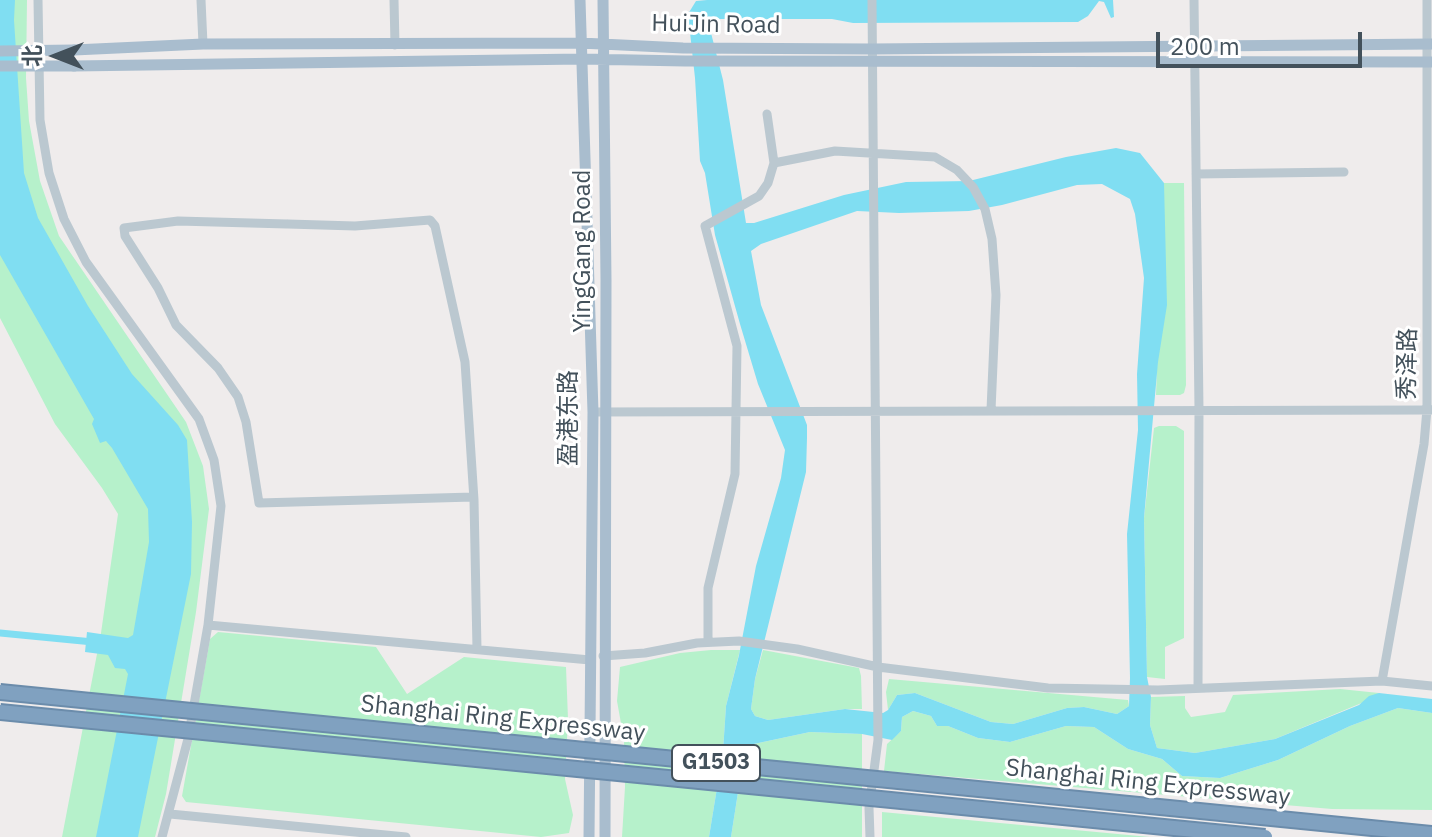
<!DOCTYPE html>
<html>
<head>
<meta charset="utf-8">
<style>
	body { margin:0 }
	#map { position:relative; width:1432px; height:837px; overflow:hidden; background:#efecec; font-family:"IBM Plex Sans","Noto Sans SC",sans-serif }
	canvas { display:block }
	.north { position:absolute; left:16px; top:16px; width:80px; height:80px; -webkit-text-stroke:6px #fff; paint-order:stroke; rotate:270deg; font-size:22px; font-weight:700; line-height:32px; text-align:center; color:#43515b }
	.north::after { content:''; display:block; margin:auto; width:28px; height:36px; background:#43515b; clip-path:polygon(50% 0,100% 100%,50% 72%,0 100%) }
	.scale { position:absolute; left:1156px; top:32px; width:206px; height:36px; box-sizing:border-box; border:4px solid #43515b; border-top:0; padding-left:10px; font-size:24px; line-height:28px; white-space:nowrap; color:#43515b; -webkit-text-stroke:6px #fff; paint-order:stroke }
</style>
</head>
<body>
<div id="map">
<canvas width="1432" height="837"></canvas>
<div class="north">北</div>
<div class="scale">200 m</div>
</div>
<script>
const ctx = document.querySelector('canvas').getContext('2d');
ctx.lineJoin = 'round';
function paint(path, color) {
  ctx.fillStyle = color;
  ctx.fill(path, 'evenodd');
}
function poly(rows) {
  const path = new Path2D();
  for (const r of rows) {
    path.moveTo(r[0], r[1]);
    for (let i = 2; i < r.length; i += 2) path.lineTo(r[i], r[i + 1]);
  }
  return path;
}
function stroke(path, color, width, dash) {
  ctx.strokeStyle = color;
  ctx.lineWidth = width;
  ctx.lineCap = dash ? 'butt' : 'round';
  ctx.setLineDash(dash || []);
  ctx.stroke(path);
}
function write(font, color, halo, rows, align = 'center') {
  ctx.font = font + ' "IBM Plex Sans","Noto Sans SC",sans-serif';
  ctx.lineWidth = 6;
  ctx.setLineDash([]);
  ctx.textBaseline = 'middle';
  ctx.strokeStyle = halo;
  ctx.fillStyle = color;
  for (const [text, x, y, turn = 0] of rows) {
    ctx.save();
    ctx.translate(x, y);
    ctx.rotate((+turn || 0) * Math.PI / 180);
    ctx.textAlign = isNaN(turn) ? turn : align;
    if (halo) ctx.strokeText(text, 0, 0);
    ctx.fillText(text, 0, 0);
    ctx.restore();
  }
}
paint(poly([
	[0,0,27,0,26,78,29,121,40,181,59,236,186,422,203,466,209,509,196,612,166,794,155,837,62,837,101,633,118,514,102,488,55,424,0,318],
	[1164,183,1184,183,1186,385,1184,393,1180,395,1156,395],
	[1159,426,1176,426,1184,431,1184,638,1165,647,1165,679,1147,677,1144,518,1154,428],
	[218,632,376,647,407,694,464,657,566,667,568,719,565,779,573,815,569,833,541,837,186,802,182,796,210,639],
	[711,650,740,650,726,706,723,751,709,837,622,837,625,787,624,740,617,701,620,667,680,653],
	[763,650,859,668,861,676,862,709,845,709,768,720,755,716,751,709,755,679],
	[889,679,1128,700,1129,706,1117,714,1084,707,1067,708,1013,724,991,722,915,693,897,695,888,710,886,692],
	[1340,689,1379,693,1376,697,1275,739,1195,753,1157,748,1150,725,1151,697,1185,696,1185,708,1191,717,1225,712,1233,695],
	[1398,708,1432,713,1432,810,1332,809,884,771,887,744,901,731,902,717,913,711,931,716,937,726,948,726,978,738,1010,742,1066,726,1094,727,1128,749,1162,759,1182,776,1220,778,1278,760,1350,726],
	[810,732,862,734,862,837,731,837,744,754,749,745],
	[882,812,1150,837,882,837]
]), '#b6f1cb');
paint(poly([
	[0,0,15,0,14,20,24,173,38,218,88,306,132,374,178,425,187,440,192,522,191,574,138,837,96,837,128,674,125,669,115,668,108,655,85,652,87,632,128,638,133,635,149,542,148,509,112,448,106,441,100,443,92,424,94,419,0,255],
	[707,0,1113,0,1114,17,1111,18,1104,2,1099,1,1088,16,1078,22,853,23,832,19,714,19,710,29,723,80,746,223,754,223,844,195,906,182,969,181,1066,157,1116,148,1140,153,1164,183,1167,305,1158,362,1144,518,1147,677,1151,697,1150,725,1157,748,1195,753,1275,739,1359,705,1369,696,1379,693,1432,699,1432,713,1398,708,1350,726,1278,760,1220,778,1182,776,1162,759,1128,749,1094,727,1066,726,1010,742,978,738,948,726,937,726,931,716,913,711,902,717,901,731,892,740,862,734,810,732,749,745,744,754,731,837,709,837,723,751,726,706,739,655,756,566,781,478,785,450,758,384,740,324,715,235,705,173,700,161,695,78,688,14,696,1],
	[1102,184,1130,199,1135,214,1144,278,1137,374,1138,430,1127,534,1130,678,1129,706,1117,714,1084,707,1067,708,1013,724,991,722,915,693,897,695,888,710,883,713,845,709,768,720,755,716,751,709,755,679,806,472,807,438,807,425,761,305,751,251,761,244,857,211,899,213,969,211,1002,205,1077,185]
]), '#80def2');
stroke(poly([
	[0,633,93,642]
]), '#80def2', 7);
stroke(poly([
	[38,0,40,120,49,173,64,219,86,262,199,419,214,460,221,506,208,625,188,739,162,837],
	[201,0,203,44],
	[394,0,395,45],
	[1194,0,1199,409,1198,686],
	[774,163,835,151,935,157,957,170,973,187,985,209,992,239,996,295,991,410],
	[1196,174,1344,172],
	[287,224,178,221,124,228,125,236,158,288,176,325,218,368,238,397,246,422,259,503,473,497],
	[288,224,355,226,430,220,435,226,465,362,474,500,477,649],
	[593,412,1432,410],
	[208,625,590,660],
	[708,642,708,588,735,474,737,346,705,226,759,196,768,183,774,163,767,114],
	[603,656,645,653,697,643,739,641,797,649,878,667,1048,688,1158,690,1382,681,1432,686],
	[1382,681,1424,444,1427,409,1427,0],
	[170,814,406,837],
	[870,837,869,808,878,740,872,0]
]), '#bbc8d0', 9);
stroke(poly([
	[580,0,593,412,589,837],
	[603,0,606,280,605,837],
	[74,50,203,44,581,43,683,48,872,49,1432,44],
	[74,66,582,59,685,61,1432,62]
]), '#a9bdce', 11);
const highwayBridge = poly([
	[0,692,1432,834],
	[0,712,1265,837]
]);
stroke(highwayBridge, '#6b8cab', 18, []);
stroke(poly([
	[0,51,74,50],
	[0,66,74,66]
]), '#a9bdce', 11);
stroke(highwayBridge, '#80a1c0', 14);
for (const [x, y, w] of [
	[716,763,88]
]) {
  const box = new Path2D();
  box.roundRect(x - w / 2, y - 18, w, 36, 6);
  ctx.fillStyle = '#fff';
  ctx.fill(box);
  stroke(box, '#43515b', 2);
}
write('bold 22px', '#43515b', null, [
	["G1503",716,763]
]);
write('24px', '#43515b', '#fff', [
	["HuiJin Road",716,25,1],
	["YingGang Road",583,251,-90],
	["秀泽路",1408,364,-89],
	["盈港东路",569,418,-90],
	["Shanghai Ring Expressway",503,719,6],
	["Shanghai Ring Expressway",1148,783,6]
]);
</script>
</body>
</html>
